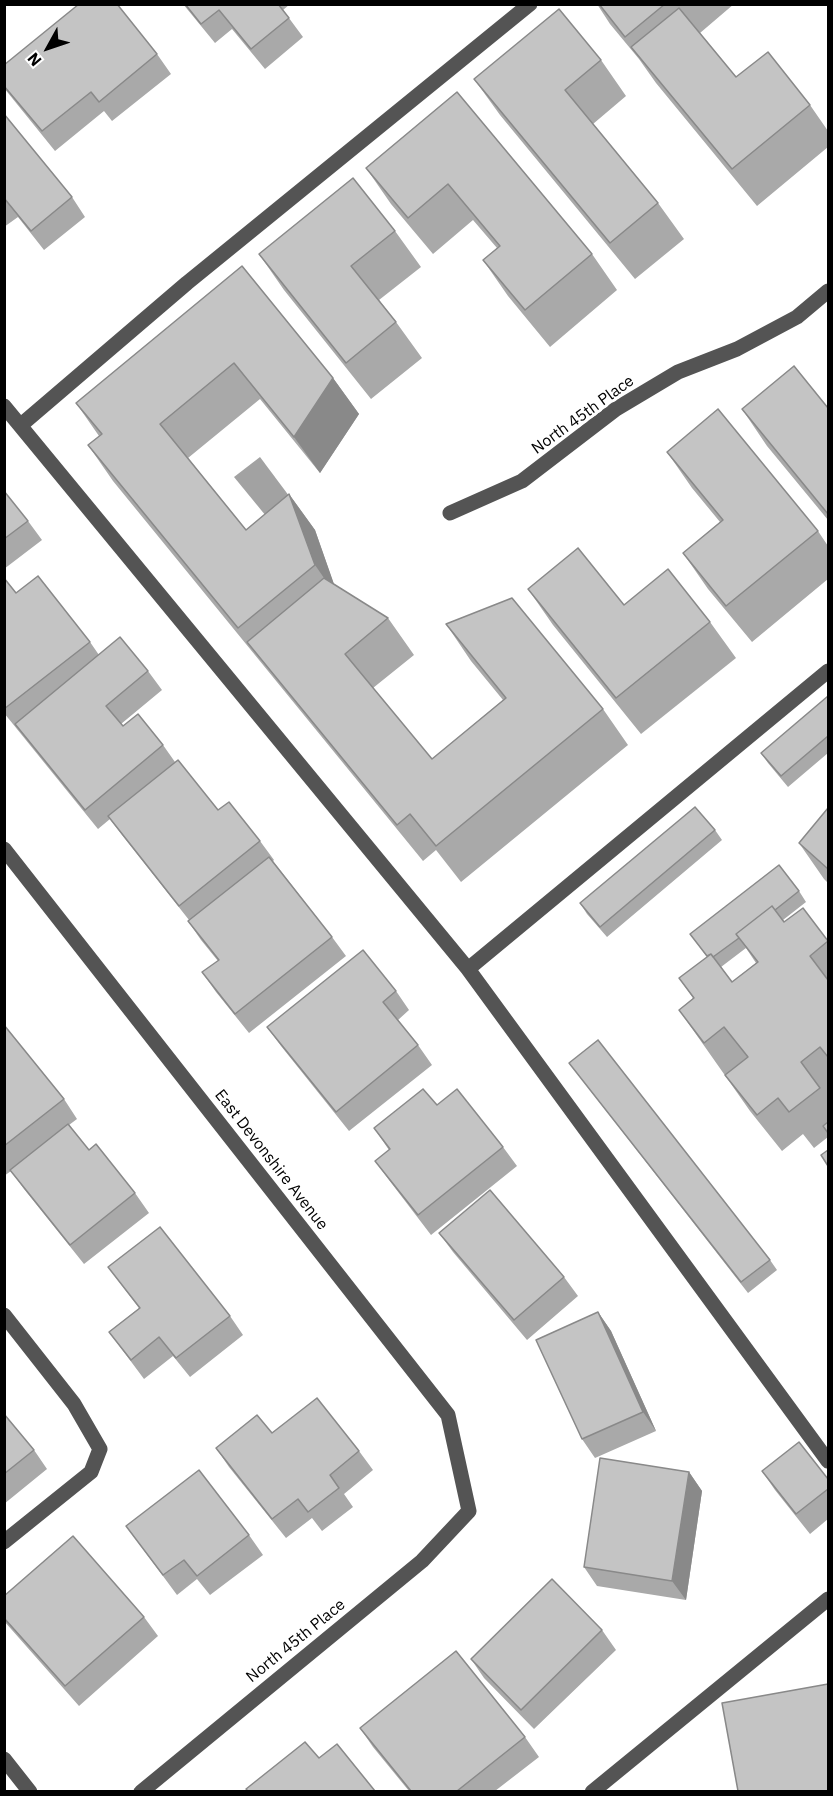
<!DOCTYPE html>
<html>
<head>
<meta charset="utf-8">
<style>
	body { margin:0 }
	#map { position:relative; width:833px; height:1796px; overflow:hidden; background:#fff; font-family:"IBM Plex Sans",sans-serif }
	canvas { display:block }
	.frame { position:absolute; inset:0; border:6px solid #000; pointer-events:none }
	.north { position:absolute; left:18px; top:18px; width:60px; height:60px; -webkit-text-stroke:4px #fff; paint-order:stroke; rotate:230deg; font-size:16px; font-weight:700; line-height:24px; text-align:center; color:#000 }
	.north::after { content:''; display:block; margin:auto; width:21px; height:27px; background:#000; clip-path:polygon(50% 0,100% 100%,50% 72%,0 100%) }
</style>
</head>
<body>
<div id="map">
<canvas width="833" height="1796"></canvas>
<div class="frame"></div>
<div class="north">N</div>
</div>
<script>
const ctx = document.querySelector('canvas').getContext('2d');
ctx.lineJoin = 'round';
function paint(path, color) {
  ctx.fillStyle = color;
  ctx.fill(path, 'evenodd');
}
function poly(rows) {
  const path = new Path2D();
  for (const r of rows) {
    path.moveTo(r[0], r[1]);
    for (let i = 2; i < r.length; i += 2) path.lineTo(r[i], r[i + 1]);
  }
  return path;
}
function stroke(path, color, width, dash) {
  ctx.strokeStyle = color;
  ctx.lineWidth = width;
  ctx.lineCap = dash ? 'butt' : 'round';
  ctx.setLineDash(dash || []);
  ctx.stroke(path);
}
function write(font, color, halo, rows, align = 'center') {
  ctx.font = font + ' "IBM Plex Sans",sans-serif';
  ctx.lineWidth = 6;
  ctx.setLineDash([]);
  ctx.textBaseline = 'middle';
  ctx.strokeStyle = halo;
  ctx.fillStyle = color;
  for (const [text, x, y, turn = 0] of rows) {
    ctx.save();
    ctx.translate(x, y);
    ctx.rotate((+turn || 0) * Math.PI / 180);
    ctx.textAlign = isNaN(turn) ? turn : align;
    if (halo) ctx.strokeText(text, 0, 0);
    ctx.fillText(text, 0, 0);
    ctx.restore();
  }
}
paint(poly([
	[260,457,301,512,266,516,234,477]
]), '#a2a2a2');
stroke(poly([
	[4,406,468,969,828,1461],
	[21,425,187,283,530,4],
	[450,513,522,481,616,409,678,372,737,349,797,317,828,291],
	[4,849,448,1415,469,1511,422,1561,141,1792],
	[468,969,828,671],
	[4,1315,74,1404,100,1449,91,1472,4,1542],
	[4,1759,30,1792],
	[592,1792,828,1599]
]), '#545454', 15);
paint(poly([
	[183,4,290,4,283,10,303,37,265,69,232,29,215,43],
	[597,4,734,4,700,33,736,77,810,105,828,131,828,147,757,206,656,83,639,59,610,24],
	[157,54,171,74,112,121,104,111,55,151,4,88,4,65],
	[601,60,626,96,593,124,658,203,684,239,635,279,500,115,474,79],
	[457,92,592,254,617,290,550,347,508,296,483,260,497,248,473,220,433,254,391,204,366,168],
	[4,114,72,197,85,217,44,250,18,217,4,227],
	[395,231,421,267,379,300,396,322,422,358,371,399,284,290,259,254],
	[242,266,333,378,359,414,320,473,260,399,188,458,246,530,289,494,315,530,334,585,388,618,414,655,373,688,432,759,503,700,471,661,446,624,603,709,628,745,461,882,436,850,423,861,113,481,88,445,99,436,76,403],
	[828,408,828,520,767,446,742,409],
	[667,452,818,531,828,546,828,579,752,642,708,589,683,553,720,522,692,488],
	[4,491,28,521,42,540,4,569],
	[4,578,16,593,90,642,99,655,148,671,162,690,121,724,123,726,163,745,175,762,218,810,260,841,274,860,273,861,332,937,346,956,249,1033,216,992,202,972,218,961,201,940,188,921,189,920,122,835,110,819,98,829,4,713],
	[528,589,624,605,710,622,736,658,641,734,553,625],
	[828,696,828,753,788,787,768,763,761,753],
	[828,808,828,883,824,879,799,843],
	[715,830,722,840,607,937,587,914,580,903],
	[799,891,806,902,783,920,784,922,828,941,828,1097,827,1098,828,1100,828,1137,814,1148,803,1134,782,1151,750,1111,679,1010,693,998,679,978,707,957,690,934],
	[746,948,756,963,732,982,721,967],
	[396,991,409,1010,398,1020,418,1045,432,1065,349,1131,281,1046,267,1027],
	[4,1025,64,1099,77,1119,69,1125,89,1150,135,1193,149,1213,84,1264,24,1189,11,1171,4,1176],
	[569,1063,770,1260,777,1270,748,1293],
	[437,1105,503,1147,517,1166,431,1235,389,1180,375,1161,389,1150,374,1128],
	[439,1233,564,1277,578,1296,527,1340,453,1252],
	[108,1267,230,1316,243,1335,190,1377,173,1356,144,1379,109,1332,139,1308],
	[598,1312,611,1331,656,1431,595,1458,582,1439],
	[4,1414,34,1450,47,1469,4,1504],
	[272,1433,359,1451,373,1470,344,1494,353,1507,322,1531,312,1518,286,1538,229,1467,216,1448],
	[762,1471,828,1479,828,1519,810,1534,775,1490],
	[689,1472,702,1491,686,1600,597,1586,584,1567],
	[126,1526,249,1535,263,1555,210,1595,197,1579,177,1595],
	[4,1596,144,1617,158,1636,79,1706,4,1621],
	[602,1630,616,1650,534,1729,484,1678,471,1659],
	[360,1728,525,1737,539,1757,495,1791,409,1791,373,1747]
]), '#a9a9a9');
paint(poly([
	[333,378,359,414,320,473,294,437],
	[289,494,315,530,340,601,315,565],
	[598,1312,611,1331,656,1431,643,1412],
	[689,1472,702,1491,686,1600,672,1581]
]), '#898989');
const building = poly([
	[79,4,117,4,157,54,99,102,91,92,42,131,4,86,4,65,79,4],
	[185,4,278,4,289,18,251,49,219,10,201,24,185,4],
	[599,4,665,4,625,37,599,4],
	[679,8,736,77,768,52,810,105,732,169,631,47,679,8],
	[559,9,601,60,565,90,658,203,610,243,474,79,559,9],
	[457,92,592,254,525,310,483,260,500,246,448,184,408,218,366,168,457,92],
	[4,114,72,197,31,231,4,198,4,114],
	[353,178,395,231,351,266,396,322,346,363,259,254,353,178],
	[242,266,333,378,294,437,234,363,160,424,246,530,289,494,315,565,238,628,88,445,102,434,76,403,242,266],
	[794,366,828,408,828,514,742,409,794,366],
	[718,409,818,531,726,606,683,553,723,520,667,452,718,409],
	[4,491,28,521,4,539,4,491],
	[578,548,624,605,668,569,710,622,616,698,528,589,578,548],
	[38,576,90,642,4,709,4,578,16,593,38,576],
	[324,578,388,618,345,654,432,759,506,698,446,624,512,598,603,709,436,846,410,814,397,825,247,642,324,578],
	[120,637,148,671,106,706,123,726,138,714,163,745,85,810,15,724,120,637],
	[828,696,828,736,781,776,761,753,828,696],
	[178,760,218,810,229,802,260,841,179,906,108,816,178,760],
	[695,807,715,830,600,927,580,903,695,807],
	[828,808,828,869,799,843,828,808],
	[269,857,332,937,235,1014,202,972,219,960,188,921,269,857],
	[779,865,799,891,775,910,772,906,736,934,739,938,713,957,711,954,707,956,690,934,779,865],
	[772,906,784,922,803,908,828,941,810,956,828,980,828,1057,820,1047,801,1062,820,1088,789,1112,778,1098,757,1115,725,1075,748,1057,724,1027,704,1043,679,1010,694,998,679,978,711,954,732,982,758,962,736,934,772,906],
	[363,950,396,991,383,1002,418,1045,336,1112,267,1027,363,950],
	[4,1025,64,1099,4,1146,4,1025],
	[598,1040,770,1260,741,1282,569,1063,598,1040],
	[423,1089,437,1105,457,1089,503,1147,418,1215,375,1161,390,1149,374,1128,423,1089],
	[828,1122,828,1133,823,1126,828,1122],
	[68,1124,89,1150,96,1144,135,1193,70,1245,10,1170,68,1124],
	[828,1150,828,1166,821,1155,828,1150],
	[490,1190,564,1277,514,1320,439,1233,490,1190],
	[160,1227,230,1316,176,1358,159,1337,131,1360,109,1332,140,1308,108,1267,160,1227],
	[598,1312,643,1412,582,1439,536,1340,598,1312],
	[317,1398,359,1451,330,1475,339,1488,308,1512,298,1499,272,1519,216,1448,257,1415,272,1433,317,1398],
	[4,1414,34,1450,4,1474,4,1414],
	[799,1442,828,1479,828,1489,796,1514,762,1471,799,1442],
	[600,1458,689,1472,672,1581,584,1567,600,1458],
	[199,1470,249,1535,197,1576,184,1560,163,1575,126,1526,199,1470],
	[73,1536,144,1617,65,1686,4,1618,4,1596,73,1536],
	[552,1579,602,1630,521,1710,471,1659,552,1579],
	[456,1651,525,1737,457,1791,411,1791,360,1728,456,1651],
	[828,1684,828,1791,738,1791,722,1703,828,1684],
	[305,1742,319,1758,337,1744,375,1791,248,1791,246,1789,305,1742]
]);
paint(building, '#c4c4c4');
stroke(building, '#898989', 1.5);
write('16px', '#000', '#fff', [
	["North 45th Place",583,415,-36],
	["East Devonshire Avenue",271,1160,52],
	["North 45th Place",296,1641,-39]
]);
</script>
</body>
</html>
